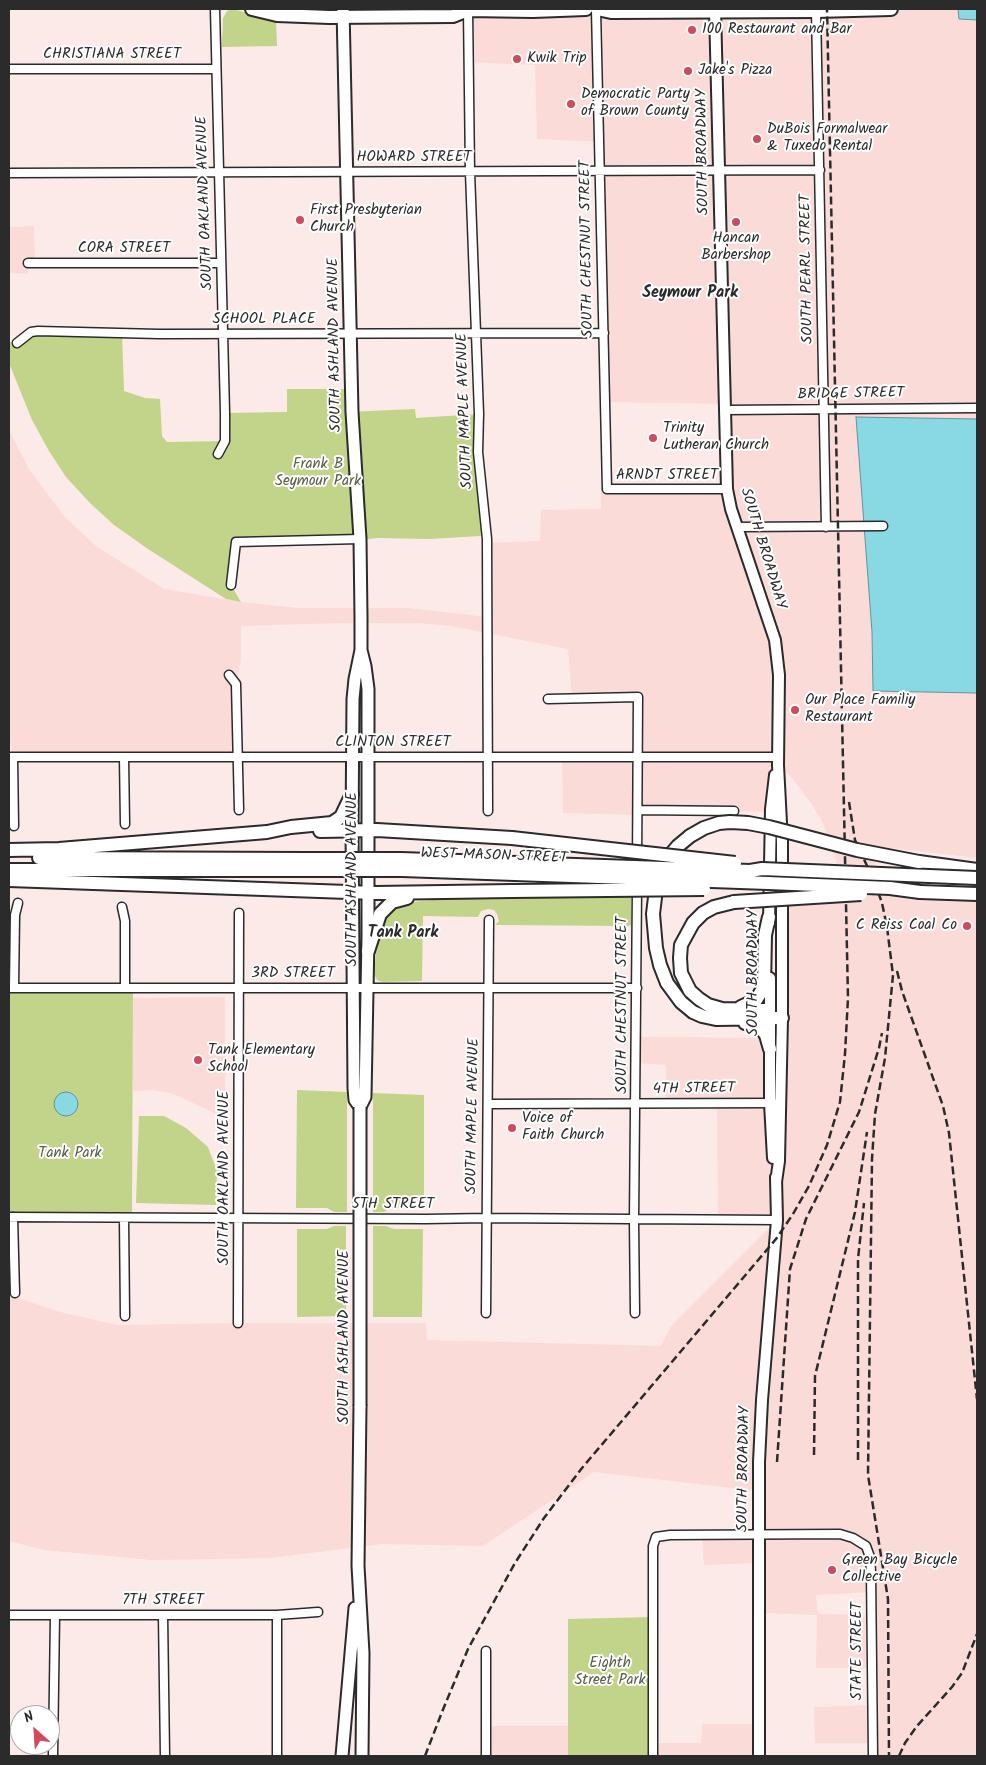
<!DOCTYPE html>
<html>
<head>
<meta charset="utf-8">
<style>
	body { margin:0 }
	#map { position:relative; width:986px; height:1765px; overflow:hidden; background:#fceae8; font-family:Kalam,sans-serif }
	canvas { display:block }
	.frame { position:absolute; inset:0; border:10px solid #2b2b2b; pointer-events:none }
	.north { position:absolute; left:10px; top:1705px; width:50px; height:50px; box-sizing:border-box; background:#fff; border:1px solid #aaa; border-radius:50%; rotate:334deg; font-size:14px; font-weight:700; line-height:20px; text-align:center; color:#2b2b2b }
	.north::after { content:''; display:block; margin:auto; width:18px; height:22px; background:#d1495b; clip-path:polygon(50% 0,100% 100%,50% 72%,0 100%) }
</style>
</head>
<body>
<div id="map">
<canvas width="986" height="1765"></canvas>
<div class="frame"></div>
<div class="north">N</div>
</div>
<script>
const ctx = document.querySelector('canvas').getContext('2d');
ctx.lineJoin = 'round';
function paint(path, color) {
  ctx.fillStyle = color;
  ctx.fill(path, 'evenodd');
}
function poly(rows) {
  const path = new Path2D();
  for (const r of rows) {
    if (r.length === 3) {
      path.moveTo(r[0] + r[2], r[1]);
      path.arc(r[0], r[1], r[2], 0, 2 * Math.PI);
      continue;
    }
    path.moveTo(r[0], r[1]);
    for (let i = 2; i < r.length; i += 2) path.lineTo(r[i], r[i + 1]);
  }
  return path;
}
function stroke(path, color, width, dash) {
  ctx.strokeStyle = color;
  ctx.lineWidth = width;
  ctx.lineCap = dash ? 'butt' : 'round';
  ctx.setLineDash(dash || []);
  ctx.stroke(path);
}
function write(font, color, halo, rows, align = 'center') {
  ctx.font = font + ' Kalam,sans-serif';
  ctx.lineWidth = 4;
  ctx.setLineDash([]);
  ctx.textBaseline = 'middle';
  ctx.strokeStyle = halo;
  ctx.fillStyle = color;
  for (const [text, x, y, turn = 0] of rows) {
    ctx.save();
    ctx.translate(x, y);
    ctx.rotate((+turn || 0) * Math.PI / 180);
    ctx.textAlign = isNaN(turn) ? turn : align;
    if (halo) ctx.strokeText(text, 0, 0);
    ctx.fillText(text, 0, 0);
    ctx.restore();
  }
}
paint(poly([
	[468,9,958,9,959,19,977,20,977,419,869,601,872,632,873,691,977,693,977,858,865,845,890,895,920,892,977,894,977,1756,873,1756,872,1743,815,1743,814,1707,872,1705,872,1668,816,1668,817,1615,759,1613,759,1563,704,1565,702,1535,759,1534,758,1491,594,1472,483,1546,382,1544,271,1558,151,1560,44,1550,9,1541,9,1295,60,1312,117,1325,238,1323,426,1323,427,1340,661,1346,671,1326,776,1221,718,1220,717,1104,666,1104,666,1065,636,1063,636,1037,762,1038,777,1040,778,909,820,897,840,896,836,860,823,823,809,800,791,777,779,765,778,812,647,810,638,815,563,813,562,757,638,757,637,698,572,699,568,649,451,626,419,623,340,623,241,626,241,660,236,684,238,757,13,757,9,735,9,430,29,469,64,516,96,546,164,589,241,602,299,608,408,608,488,617,487,543,540,541,541,510,601,509,601,489,727,489,725,404,605,402,599,142,537,139,535,65,469,62],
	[871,1592,871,1615,818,1614,816,1595],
	[34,226,35,263,28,263,28,274,9,273,9,227],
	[225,997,225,1114,216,1114,174,1094,154,1090,133,1091,133,998],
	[703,1724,759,1724,759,1756,653,1756,653,1743,701,1743,702,1725],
	[486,1726,568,1726,568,1756,486,1756]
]), '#fadbd8');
paint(poly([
	[232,9,276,20,277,46,222,47,223,18,227,11],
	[31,332,122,333,124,391,145,398,160,399,162,436,167,442,225,441,225,413,287,412,287,389,345,389,347,412,415,409,416,418,479,414,482,491,481,536,429,539,377,538,352,541,237,542,231,585,241,602,226,599,148,549,114,525,91,504,66,477,49,451,32,420,9,363,9,342,17,343],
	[631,894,631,925,628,926,495,925,499,921,497,914,494,910,488,909,481,911,478,917,423,916,422,981,382,982,377,980,374,974,378,934,386,912,402,903,473,896],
	[9,988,133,988,132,1218,9,1217],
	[297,1090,347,1092,347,1212,334,1212,327,1208,296,1208],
	[373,1093,424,1095,424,1208,391,1208,384,1212,373,1212],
	[139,1116,164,1116,186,1128,208,1147,217,1171,216,1205,136,1203],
	[334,1226,346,1226,346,1316,297,1317,297,1229,327,1229],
	[373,1226,386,1226,394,1229,423,1229,422,1317,373,1317],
	[653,1617,653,1756,568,1756,568,1619]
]), '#c1d489');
const water = poly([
	[958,9,977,9,977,20,959,19,958,9],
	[856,417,977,419,977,693,873,691,872,632,856,417],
	[66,1104,12]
]);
paint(water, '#89d9e5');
stroke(water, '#63939b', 1);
const minor = poly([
	[215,9,225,413,225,441,218,454],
	[468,9,470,172,479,414,478,452,487,539,488,811],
	[596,9,607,489,727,489],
	[816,9,826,527],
	[9,69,216,69],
	[9,173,820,170],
	[28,263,221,263],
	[17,343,31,332,38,331,159,334,604,333],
	[725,410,977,408],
	[737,527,883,526],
	[231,585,236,542,360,539],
	[229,675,236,684,239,810],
	[548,699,638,697,637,869],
	[9,757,778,757],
	[13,757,14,826],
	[124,757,125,824],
	[638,810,734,811],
	[122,907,125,921,125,988],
	[9,988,637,988],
	[14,988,15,915,18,903],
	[488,1104,773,1103],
	[9,1217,426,1219,486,1218,777,1220],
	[13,1217,15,1293],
	[124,1218,125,1316],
	[486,1313,489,920],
	[635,1313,634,1220,637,888],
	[238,1323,239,913],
	[9,1615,277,1615,318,1612],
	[163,1615,165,1756],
	[53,1756,55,1615],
	[277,1756,277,1615],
	[486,1756,486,1651],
	[653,1756,653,1546,656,1537,670,1535,840,1534,853,1538,866,1546,870,1557,871,1572,873,1756]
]);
const tertiary = poly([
	[715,9,727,489,731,509,775,640,779,675,778,765,782,842,782,1018,779,1161,776,1182],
	[769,923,771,809,775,775],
	[770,978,770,1103,773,1158],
	[759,1756,759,1462,762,1400,777,1220,776,1177]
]);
const secondary = poly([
	[343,9,352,412,360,539,361,617,361,650,355,679,353,699,352,830,354,1088,355,1100,360,1107,365,1097,368,937,368,689,365,666,361,650],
	[360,1406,358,1566,363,1653,362,1756],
	[342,1756,355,1608]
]);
const primary = poly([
	[252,9,277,15,329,17,453,16,468,10],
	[464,9,468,10,533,11,586,9],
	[597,9,611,12,816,11,891,9],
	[320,831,377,830,512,838],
	[690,836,678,846,666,860,658,880,656,889,653,914,656,948,660,965,667,983,681,1002,693,1012,702,1016,716,1019,782,1018],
	[9,850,59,849,267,832,291,827,332,823,341,817,352,794],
	[39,858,306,859],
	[919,862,977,870],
	[9,870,306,870],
	[9,880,376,893,512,891],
	[920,892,977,894],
	[734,902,714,907,703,913,693,923,681,945,680,958,681,973,690,991,699,999,708,1005,722,1009,766,1010],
	[368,951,380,914,392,902,407,898],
	[741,1007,756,1000,764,987,765,935,769,917],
	[745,1023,758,1025,761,1028,766,1035,770,1049]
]);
stroke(minor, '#2b2b2b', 11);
stroke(tertiary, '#2b2b2b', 14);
stroke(secondary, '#2b2b2b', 15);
stroke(primary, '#2b2b2b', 16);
stroke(minor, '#fff', 8);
stroke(tertiary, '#fff', 10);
stroke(secondary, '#fff', 11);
stroke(primary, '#fff', 12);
stroke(poly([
	[849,802,855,840,875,883,882,903,887,927,893,975,885,1058,875,1114,872,1159,868,1475,888,1599,889,1756],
	[897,971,902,991,943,1106,949,1133,977,1399],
	[814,1455,815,1376,855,1212,867,1132],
	[858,1460,858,1259,864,1203],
	[777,1462,790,1269,806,1219,859,1112,879,1048,882,1033],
	[425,1756,442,1712,468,1649,515,1563,544,1518,582,1468,776,1239,793,1214,809,1186,827,1145,840,1102,845,1054,848,998,827,9],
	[899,1756,905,1743,917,1726,952,1687,962,1673,977,1634]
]), '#2b2b2b', 2.5, [8, 4]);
const secondaryBridge = poly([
	[360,1406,360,1107]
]);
const primaryBridge = poly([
	[690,836,704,828,719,823,730,822,748,823,769,827,857,850,919,862],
	[512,838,735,863],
	[306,859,401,859,750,871,762,869,977,878],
	[306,870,402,870,768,883,890,888,920,892],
	[512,891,704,889],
	[734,902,861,894]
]);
stroke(secondaryBridge, '#2b2b2b', 15, []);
stroke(primaryBridge, '#2b2b2b', 16, []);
stroke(secondaryBridge, '#fff', 11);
stroke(primaryBridge, '#fff', 12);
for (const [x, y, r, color] of [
	[692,30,5,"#d1495b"],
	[517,59,5,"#d1495b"],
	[688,71,5,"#d1495b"],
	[571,104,5,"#d1495b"],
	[757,139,5,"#d1495b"],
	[300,220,5,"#d1495b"],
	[736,222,5,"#d1495b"],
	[653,438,5,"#d1495b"],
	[795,710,5,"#d1495b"],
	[967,926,5,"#d1495b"],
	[198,1060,5,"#d1495b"],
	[512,1128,5,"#d1495b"],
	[832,1570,5,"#d1495b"]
]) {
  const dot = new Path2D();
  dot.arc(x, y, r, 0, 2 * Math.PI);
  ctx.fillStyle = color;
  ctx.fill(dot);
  stroke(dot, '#fff', 2);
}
write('15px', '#2b2b2b', '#fff', [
	["100 Restaurant and Bar",702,30],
	["Kwik Trip",527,59],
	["Jake's Pizza",698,71],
	["Democratic Party",581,95],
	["of Brown County",581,112],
	["DuBois Formalwear",767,130],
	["& Tuxedo Rental",767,147],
	["First Presbyterian",310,211],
	["Church",310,228],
	["Hancan",736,239,"center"],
	["Barbershop",736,256,"center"],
	["Trinity",663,429],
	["Lutheran Church",663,446],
	["Our Place Familiy",805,701],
	["Restaurant",805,718],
	["C Reiss Coal Co",957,926,"right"],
	["Tank Elementary",208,1051],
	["School",208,1068],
	["Voice of",522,1119],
	["Faith Church",522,1136],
	["Green Bay Bicycle",842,1561],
	["Collective",842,1578]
], 'left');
write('15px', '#2b2b2b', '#fff', [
	["CHRISTIANA STREET",112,55],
	["SOUTH BROADWAY",704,152,-91],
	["HOWARD STREET",414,158],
	["SOUTH OAKLAND AVENUE",206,203,-92],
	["CORA STREET",124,249],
	["SOUTH CHESTNUT STREET",588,249,-91],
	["SOUTH PEARL STREET",808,269,-91],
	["SCHOOL PLACE",264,320],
	["SOUTH ASHLAND AVENUE",336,345,-91],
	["BRIDGE STREET",851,395,-1],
	["SOUTH MAPLE AVENUE",466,411,-92],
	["ARNDT STREET",667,476],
	["SOUTH BROADWAY",762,549,73],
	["CLINTON STREET",393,743],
	["WEST MASON STREET",494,857,2],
	["SOUTH ASHLAND AVENUE",353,879,-90],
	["SOUTH BROADWAY",754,973,-90],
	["3RD STREET",293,974],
	["SOUTH CHESTNUT STREET",623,1005,-90],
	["4TH STREET",694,1090,-1],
	["SOUTH MAPLE AVENUE",474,1116,-89],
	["SOUTH OAKLAND AVENUE",225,1178,-90],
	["5TH STREET",393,1205],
	["SOUTH ASHLAND AVENUE",345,1337,-90],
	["SOUTH BROADWAY",745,1469,-89],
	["7TH STREET",163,1601],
	["STATE STREET",858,1651,-90]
]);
write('15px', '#585e47', '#fff', [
	["Frank B",318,465],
	["Seymour Park",318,482],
	["Tank Park",70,1154],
	["Eighth",610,1664],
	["Street Park",610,1681]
]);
write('bold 16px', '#2b2b2b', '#fff', [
	["Seymour Park",690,294],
	["Tank Park",403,934]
]);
</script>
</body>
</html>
